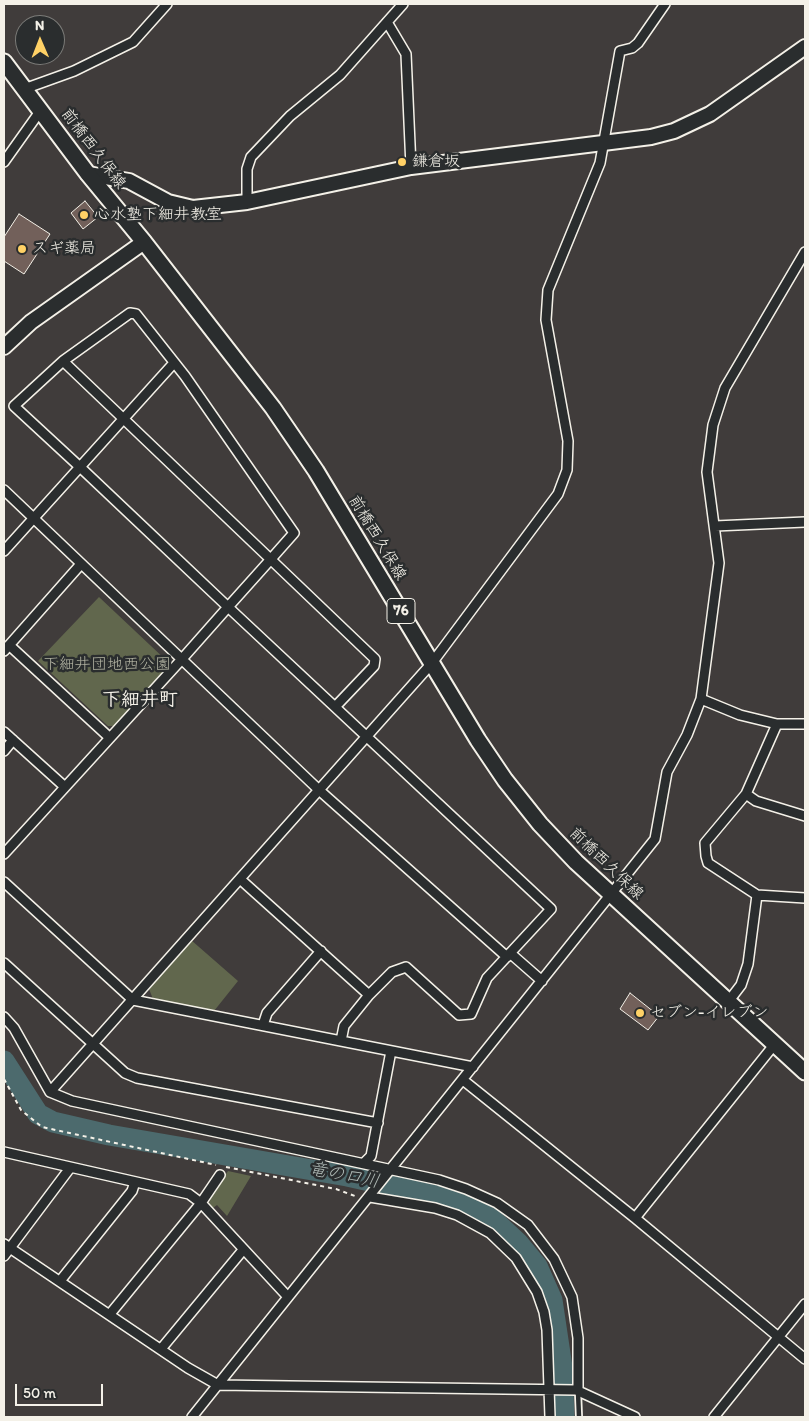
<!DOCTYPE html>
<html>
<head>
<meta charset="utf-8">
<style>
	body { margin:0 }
	#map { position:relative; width:809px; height:1421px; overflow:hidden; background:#403c3b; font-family:Itim,sans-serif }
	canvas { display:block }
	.frame { position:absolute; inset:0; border:5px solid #f4f1e8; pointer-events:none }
	.north { position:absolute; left:15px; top:15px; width:50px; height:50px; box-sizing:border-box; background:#2a2d2e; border:1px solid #7b7b78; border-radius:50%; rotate:359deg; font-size:14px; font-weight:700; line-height:20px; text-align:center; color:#f4f1e8 }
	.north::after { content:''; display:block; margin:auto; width:18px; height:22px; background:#ffd166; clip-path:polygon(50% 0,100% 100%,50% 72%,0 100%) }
	.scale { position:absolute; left:15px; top:1384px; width:88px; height:22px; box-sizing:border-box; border:2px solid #f4f1e8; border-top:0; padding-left:6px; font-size:15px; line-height:18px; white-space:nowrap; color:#f4f1e8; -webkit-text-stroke:4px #2a2d2e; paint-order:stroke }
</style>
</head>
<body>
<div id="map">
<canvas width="809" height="1421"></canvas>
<div class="frame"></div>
<div class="north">N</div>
<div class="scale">50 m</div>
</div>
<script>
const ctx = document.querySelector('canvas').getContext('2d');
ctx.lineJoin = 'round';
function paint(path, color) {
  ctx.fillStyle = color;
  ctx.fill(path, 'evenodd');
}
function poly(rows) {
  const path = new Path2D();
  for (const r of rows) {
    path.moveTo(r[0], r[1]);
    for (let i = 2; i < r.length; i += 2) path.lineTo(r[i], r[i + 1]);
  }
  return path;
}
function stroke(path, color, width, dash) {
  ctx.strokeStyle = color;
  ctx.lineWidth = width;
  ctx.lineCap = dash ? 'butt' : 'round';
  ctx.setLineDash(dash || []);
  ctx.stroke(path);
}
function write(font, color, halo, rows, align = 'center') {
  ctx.font = font + ' Itim,"Klee One",sans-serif';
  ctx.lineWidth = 5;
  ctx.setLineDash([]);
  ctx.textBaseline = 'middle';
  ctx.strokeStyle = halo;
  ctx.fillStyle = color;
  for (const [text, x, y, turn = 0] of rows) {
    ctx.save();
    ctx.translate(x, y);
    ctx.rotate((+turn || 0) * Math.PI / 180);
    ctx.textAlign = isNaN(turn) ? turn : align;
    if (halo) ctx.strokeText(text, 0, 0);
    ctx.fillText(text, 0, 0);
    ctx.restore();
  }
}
paint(poly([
	[99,597,168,662,168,667,114,726,108,726,38,661],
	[191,940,238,981,214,1011,153,999,149,989],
	[228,1171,251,1176,227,1216,217,1205,213,1208,209,1204,210,1198]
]), '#61674d');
stroke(poly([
	[4,1061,38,1114,53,1122,109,1135,347,1176,447,1198,489,1216,518,1243,537,1266,552,1300,562,1367,564,1417]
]), '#4c6a6d', 21);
const building = poly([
	[85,201,98,217,83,229,71,213,85,201],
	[19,214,50,234,24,274,4,261,4,237,19,214],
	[630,993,659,1016,648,1030,620,1009,630,993]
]);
paint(building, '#72605a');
stroke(building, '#f4f1e8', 1);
const lane = poly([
	[578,1392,579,1417]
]);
const street = poly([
	[387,22,406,54,411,167],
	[24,89,74,71,133,42,167,4],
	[4,162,41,110],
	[247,202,247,169,251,157,290,116,340,75,403,4],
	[63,361,375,659,374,666,335,707],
	[4,490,319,790,507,957],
	[715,526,805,522],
	[4,551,173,364],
	[9,645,110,738],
	[4,651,81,564],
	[701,699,740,715,777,724,805,724],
	[777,724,746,794,705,843,706,856,708,863,757,895,805,898],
	[4,732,65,787],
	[4,751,13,740],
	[746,794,756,801,805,816],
	[4,854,182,659,228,607,271,559,294,533,185,376,136,314,130,313,63,361,14,406,80,467,228,607,551,909,487,978,471,1014,459,1015,406,967,392,972,369,995,344,1026,341,1041],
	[240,879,369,995],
	[4,882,133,1000,473,1067],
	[510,953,542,981],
	[4,963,125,1073,137,1078,378,1123],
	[728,1002,741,985,748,964,757,895],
	[4,1017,14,1028,50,1092,72,1101,439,1180,466,1189,497,1203,528,1225,554,1259,572,1297,578,1338,578,1390],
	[263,1025,267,1013,321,951],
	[463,1080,635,1218,805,1359],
	[50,1092,432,663,558,494,567,470,568,441,546,320,548,290,600,163,620,51,632,48,638,43,665,4],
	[4,1152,189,1194,201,1203,288,1297],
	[364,1163,371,1156,391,1051],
	[370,1197,435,1208,457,1215,490,1233,516,1258,537,1292,544,1312,547,1330,550,1417],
	[635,1218,774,1045],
	[4,1244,188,1368,218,1385,576,1390,635,1417],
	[4,1256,70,1168],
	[60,1281,132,1191,135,1182],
	[110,1314,201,1203,220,1175],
	[161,1349,243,1250],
	[192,1417,655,839,667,772,687,735,701,699,719,563,707,472,713,425,725,388,805,252],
	[714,1417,805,1304]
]);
const secondary = poly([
	[88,174,129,181,168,202,193,208,247,202,411,167,651,137,674,131,710,114,805,47],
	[4,347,31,322,144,242]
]);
const primary = poly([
	[4,62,88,174,144,242,273,408,316,471,478,740,505,780,540,824,576,862,805,1072]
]);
stroke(lane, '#f4f1e8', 8);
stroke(street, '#f4f1e8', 12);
stroke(secondary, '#f4f1e8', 18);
stroke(primary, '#f4f1e8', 19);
stroke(poly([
	[4,1079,21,1110,42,1127,216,1165],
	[226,1167,336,1189,355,1196]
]), '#f4f1e8', 2, [4, 4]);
stroke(lane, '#2a2d2e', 4.5);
stroke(street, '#2a2d2e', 9);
stroke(secondary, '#2a2d2e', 14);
stroke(primary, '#2a2d2e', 15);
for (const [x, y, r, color] of [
	[402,162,5,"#ffd166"],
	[84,215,5,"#ffd166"],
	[22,249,5,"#ffd166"],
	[640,1013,5,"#ffd166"]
]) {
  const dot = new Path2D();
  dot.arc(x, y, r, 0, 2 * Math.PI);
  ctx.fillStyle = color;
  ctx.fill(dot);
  stroke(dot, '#2a2d2e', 2);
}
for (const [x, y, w] of [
	[401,611,28]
]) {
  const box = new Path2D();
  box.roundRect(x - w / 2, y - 12.5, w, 25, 4);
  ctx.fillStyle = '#2a2d2e';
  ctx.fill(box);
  stroke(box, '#f4f1e8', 1);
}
write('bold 15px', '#f4f1e8', null, [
	["76",401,611]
]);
write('16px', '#f4f1e8', '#2a2d2e', [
	["前橋西久保線",93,149,53],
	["前橋西久保線",377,538,59],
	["前橋西久保線",606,864,44]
]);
write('16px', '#f4f1e8', '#2a2d2e', [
	["鎌倉坂",412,162],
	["心水塾下細井教室",94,215],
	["スギ薬局",32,249],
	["セブン-イレブン",650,1013]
], 'left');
write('16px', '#b2b3a2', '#2a2d2e', [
	["下細井団地西公園",107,665]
]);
write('italic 18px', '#b1bbb7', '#2a2d2e', [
	["竜の口川",344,1176,11]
]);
write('bold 19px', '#f4f1e8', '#2a2d2e', [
	["下細井町",140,700]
]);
</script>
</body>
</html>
